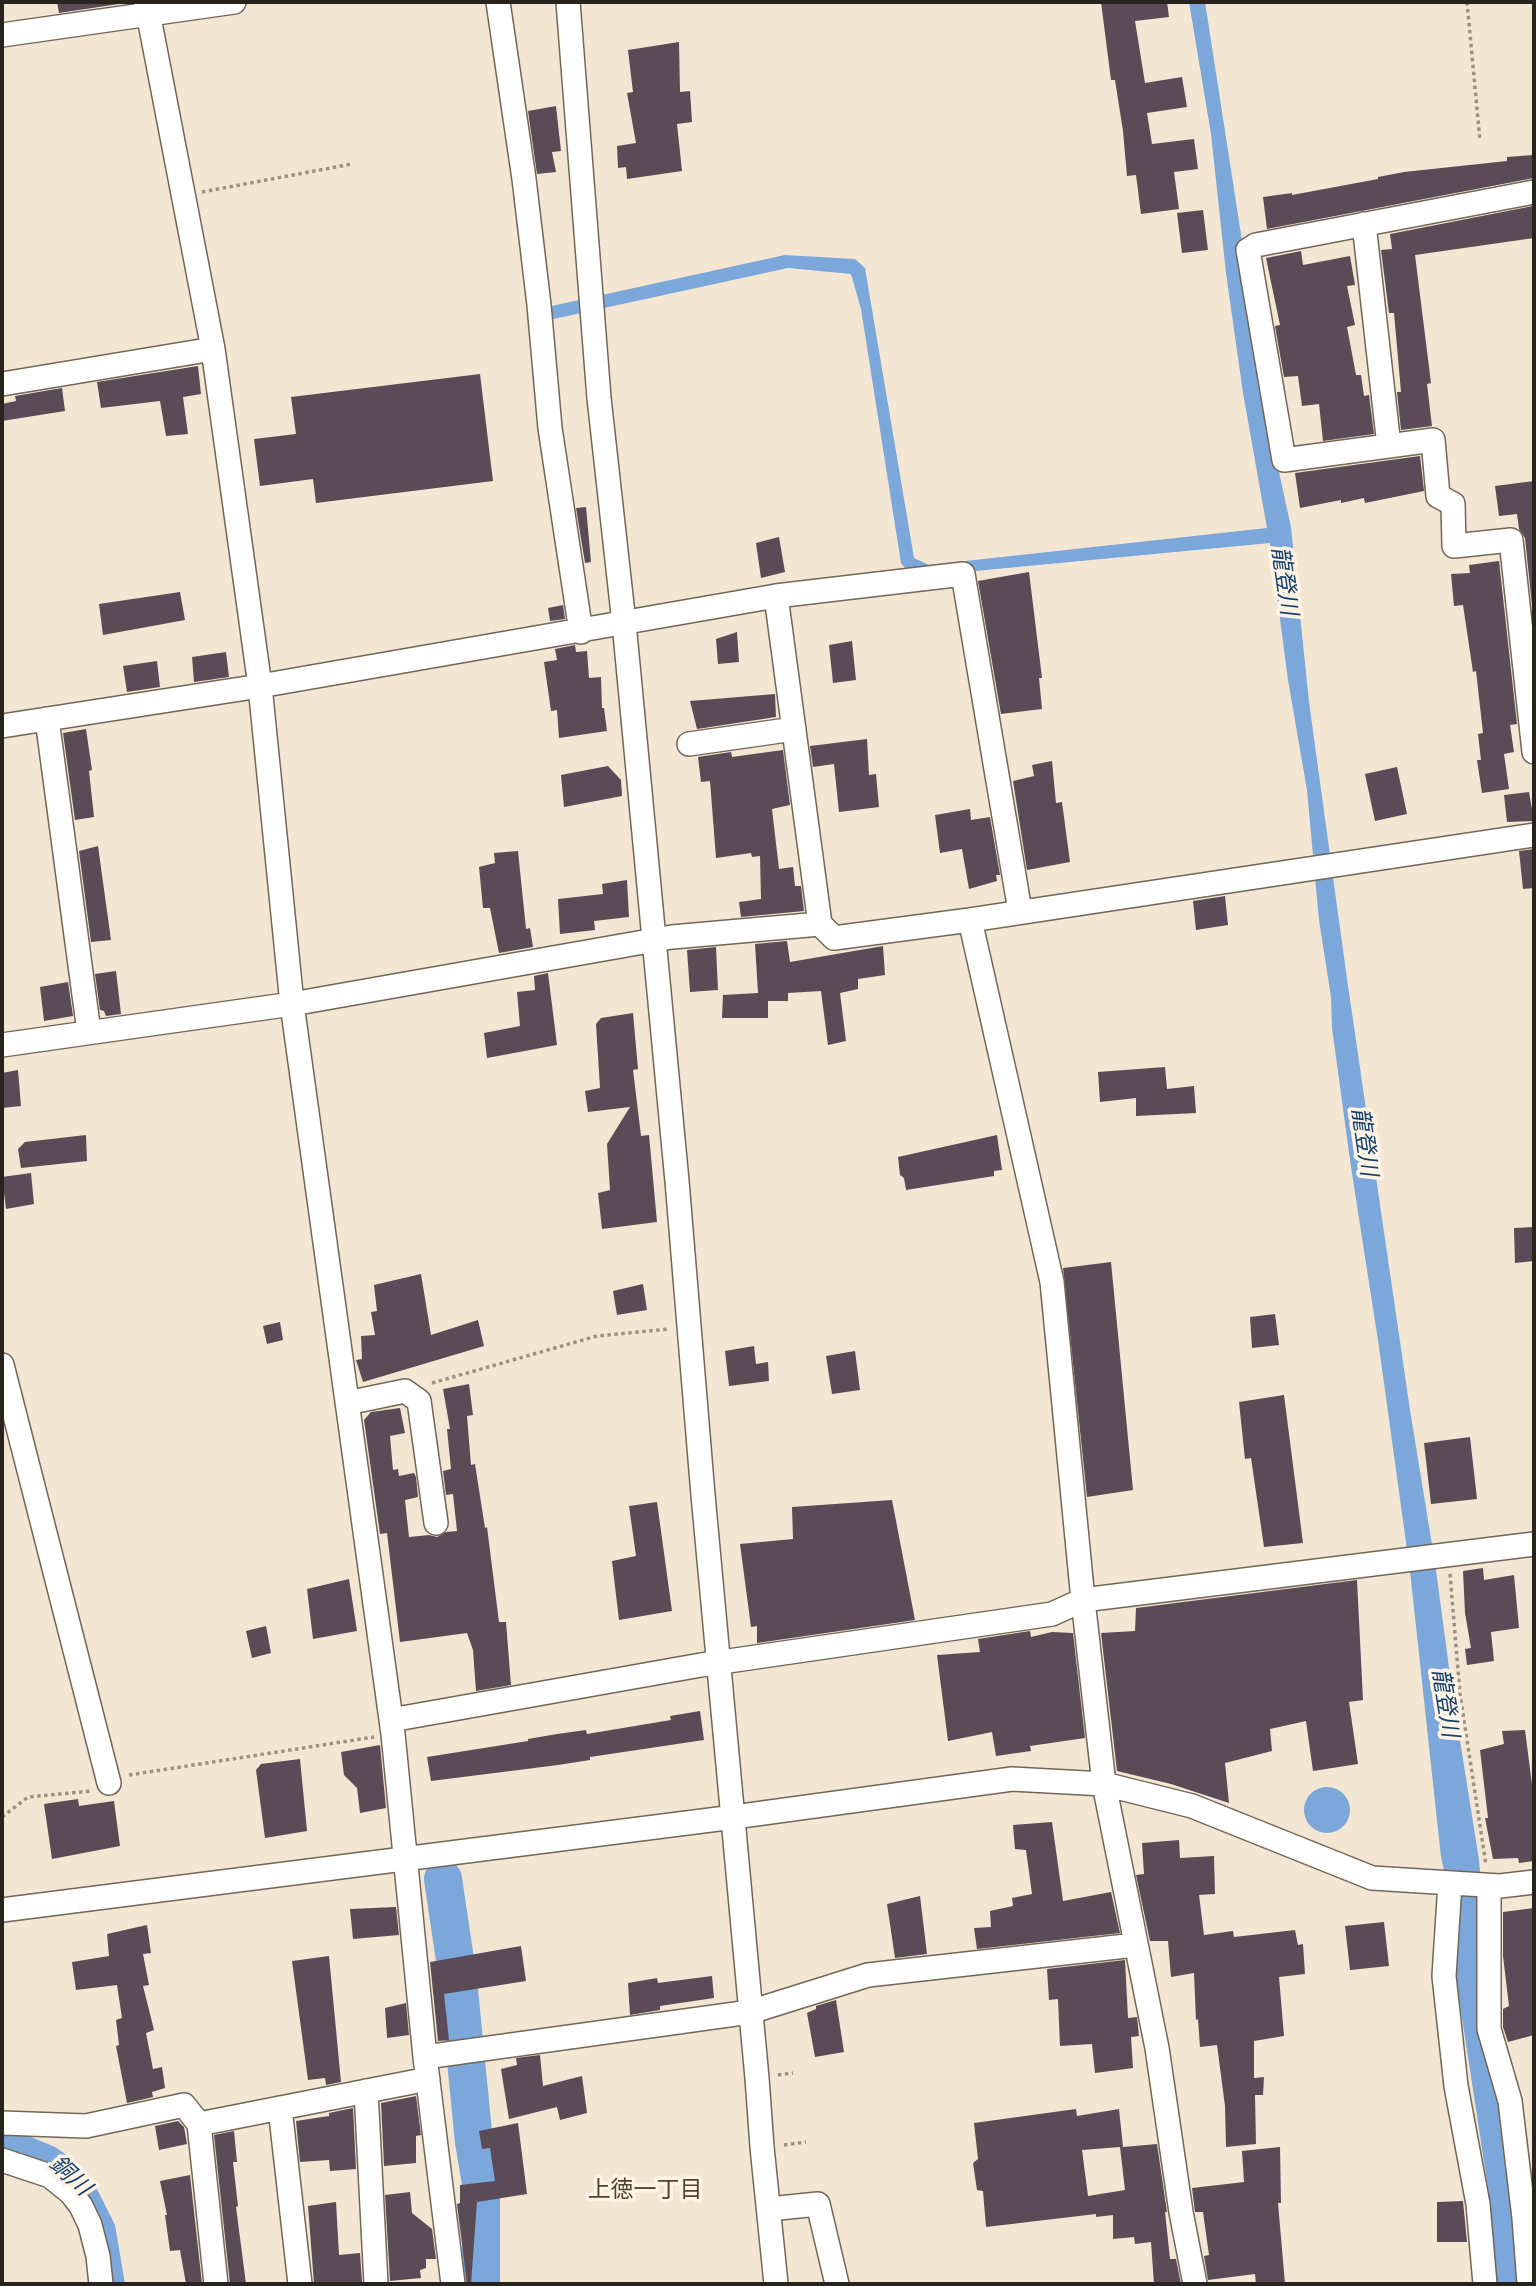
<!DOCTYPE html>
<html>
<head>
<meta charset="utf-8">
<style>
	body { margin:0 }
	#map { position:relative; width:1536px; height:2286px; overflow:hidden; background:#f3e6d3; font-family:Montserrat,sans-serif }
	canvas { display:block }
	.frame { position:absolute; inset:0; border:4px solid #28231c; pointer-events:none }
</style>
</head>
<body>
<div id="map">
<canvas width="1536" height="2286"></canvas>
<div class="frame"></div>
</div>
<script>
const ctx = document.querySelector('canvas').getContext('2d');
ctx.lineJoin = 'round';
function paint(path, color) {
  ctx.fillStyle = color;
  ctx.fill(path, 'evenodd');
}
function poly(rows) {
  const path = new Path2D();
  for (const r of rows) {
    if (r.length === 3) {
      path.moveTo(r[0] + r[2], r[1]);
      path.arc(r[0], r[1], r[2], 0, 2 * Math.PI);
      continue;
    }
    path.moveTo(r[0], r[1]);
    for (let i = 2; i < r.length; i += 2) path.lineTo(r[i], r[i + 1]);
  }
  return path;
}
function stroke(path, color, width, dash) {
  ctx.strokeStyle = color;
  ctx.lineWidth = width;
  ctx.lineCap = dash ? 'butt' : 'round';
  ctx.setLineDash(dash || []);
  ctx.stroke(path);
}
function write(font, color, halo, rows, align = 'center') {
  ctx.font = font + ' Montserrat,"Noto Sans JP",sans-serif';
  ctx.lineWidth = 7;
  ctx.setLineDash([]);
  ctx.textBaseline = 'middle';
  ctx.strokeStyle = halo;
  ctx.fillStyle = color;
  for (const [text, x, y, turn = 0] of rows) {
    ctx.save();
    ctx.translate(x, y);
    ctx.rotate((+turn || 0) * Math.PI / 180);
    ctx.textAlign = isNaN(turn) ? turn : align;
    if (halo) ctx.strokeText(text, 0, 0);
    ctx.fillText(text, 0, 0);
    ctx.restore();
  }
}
paint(poly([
	[1189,2,1205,2,1275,454,1291,527,1309,702,1347,979,1410,1410,1435,1563,1452,1690,1479,1860,1501,2108,1520,2284,1497,2284,1495,2271,1490,2201,1457,1985,1453,1913,1441,1857,1410,1571,1379,1347,1351,1167,1332,1028,1331,997,1319,920,1307,790,1288,680,1270,543,912,577,901,563,861,309,851,274,788,268,549,320,547,307,785,255,855,259,865,268,914,558,929,565,1267,528,1243,393,1226,273,1211,134],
	[1327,1810,23],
	[2,2130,29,2136,55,2147,77,2162,93,2181,115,2225,125,2284,105,2284,101,2253,50,2170,20,2153,2,2148]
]), '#7ba7da');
stroke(poly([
	[443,1879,458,1980,474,2142,481,2183,481,2284]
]), '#7ba7da', 38);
paint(poly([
	[57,2,132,2,59,13],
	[1101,2,1167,2,1169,17,1135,21,1145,83,1182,77,1187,107,1147,113,1152,144,1194,139,1198,169,1174,172,1179,209,1141,214,1136,175,1127,176,1123,131,1115,80,1111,80],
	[679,42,680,92,690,91,692,122,677,124,682,171,627,179,626,167,618,168,617,146,636,143,627,93,633,92,628,50],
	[556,106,561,151,552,152,556,172,537,174,528,111],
	[1533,155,1534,178,1267,229,1263,197,1292,193,1292,195,1378,179,1378,177,1404,172,1507,161,1507,157],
	[1533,206,1534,238,1415,255,1431,383,1427,384,1432,426,1401,430,1397,392,1401,392,1394,313,1389,313,1381,250,1392,249,1390,234],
	[1203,210,1208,250,1182,253,1177,213],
	[1301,251,1303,265,1350,256,1355,285,1347,286,1355,325,1347,327,1356,375,1361,375,1364,396,1369,395,1374,434,1323,441,1319,404,1302,406,1298,376,1284,377,1275,326,1280,325,1266,258],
	[198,366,201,394,183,397,188,434,166,436,160,401,101,408,97,382],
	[480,374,493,481,316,503,313,479,260,486,254,439,296,434,291,397],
	[62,388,65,411,2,421,2,404,16,401,15,396],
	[1420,456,1424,491,1365,503,1364,498,1341,503,1341,500,1300,508,1295,473],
	[1534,481,1534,625,1525,538,1519,529,1517,514,1499,516,1495,486],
	[586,507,591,562,585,563,576,508],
	[779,537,785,572,761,578,756,543],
	[1499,561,1517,724,1510,725,1514,752,1504,754,1509,789,1482,793,1477,760,1481,760,1478,734,1483,733,1476,671,1473,672,1463,605,1454,606,1451,574,1470,573,1469,565],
	[1029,572,1042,678,1039,678,1042,709,1001,714,978,581],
	[180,592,185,620,103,635,99,604],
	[563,605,565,619,550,621,548,608],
	[737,632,739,662,718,664,716,639],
	[852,641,856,680,833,683,829,645],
	[575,645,576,652,587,651,589,678,601,677,602,708,604,708,607,731,559,738,557,710,551,711,544,662,557,660,555,649],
	[226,652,229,677,194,682,192,657],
	[157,661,160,687,127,692,123,666],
	[775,694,776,717,697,729,690,701],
	[86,729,92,770,89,771,94,817,75,820,63,733],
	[867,739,869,775,876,774,879,807,839,812,834,764,813,767,810,746],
	[783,750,790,805,772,809,779,869,793,867,795,886,801,886,804,911,741,917,739,902,761,899,760,856,752,857,751,853,716,858,710,781,701,782,698,757,731,752,732,757],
	[1052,761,1056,803,1062,802,1070,862,1027,870,1013,781,1034,776,1032,765],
	[608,766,621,780,622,796,564,807,561,775],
	[1397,767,1407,814,1375,821,1365,774],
	[1529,792,1534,821,1507,822,1504,795],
	[970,809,971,820,990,817,1000,875,996,875,997,881,969,889,962,849,940,853,935,815],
	[98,846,111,940,91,942,79,851],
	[1534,849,1534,888,1523,889,1519,851],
	[518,851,526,929,530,928,533,947,499,953,490,908,483,908,479,867,495,863,494,853],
	[627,880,629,917,594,921,595,930,560,934,558,899,603,894,602,884],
	[1225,896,1228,925,1196,930,1193,901],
	[787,941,790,962,883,946,885,975,858,979,858,989,840,993,846,1041,828,1045,821,991,788,993,788,1001,768,1001,768,1018,722,1018,723,995,758,993,755,944],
	[716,947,718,990,690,992,687,950],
	[116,971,121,1014,106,1016,104,1011,100,1010,95,974],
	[548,973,557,1045,487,1058,484,1033,520,1026,517,992,535,990,534,976],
	[68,982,73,1016,44,1021,40,987],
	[633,1013,638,1069,633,1070,641,1136,649,1135,657,1222,602,1229,598,1193,610,1190,607,1144,630,1107,588,1112,585,1091,600,1088,596,1024,601,1018],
	[1165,1067,1167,1089,1194,1086,1196,1113,1136,1116,1136,1098,1100,1102,1098,1072],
	[18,1070,21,1106,2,1108,2,1073],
	[86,1135,87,1161,21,1168,18,1149,25,1142],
	[997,1135,1002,1170,994,1171,994,1176,906,1190,904,1178,900,1175,898,1157],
	[31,1173,34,1204,6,1209,2,1177],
	[1534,1227,1534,1261,1515,1263,1514,1228],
	[1111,1262,1133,1490,1087,1497,1063,1268],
	[421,1274,431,1335,478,1320,484,1346,363,1382,356,1360,362,1359,361,1336,375,1335,371,1312,377,1311,374,1285],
	[643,1284,647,1310,617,1315,613,1291],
	[1275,1314,1279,1345,1252,1348,1250,1317],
	[280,1322,283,1340,267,1344,263,1326],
	[754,1346,756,1364,768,1362,769,1381,729,1386,725,1351],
	[855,1351,860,1390,832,1394,826,1356],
	[469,1384,473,1415,467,1416,471,1465,475,1464,485,1528,487,1527,499,1622,506,1622,511,1685,476,1691,473,1650,467,1633,400,1642,387,1533,380,1534,364,1420,371,1412,400,1408,405,1433,390,1436,393,1470,398,1469,399,1476,414,1473,416,1477,418,1497,405,1500,409,1537,429,1535,437,1537,446,1532,457,1531,453,1494,446,1495,443,1471,451,1469,447,1429,450,1429,443,1389],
	[1284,1395,1303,1543,1264,1547,1251,1458,1245,1459,1239,1402],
	[1470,1437,1477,1499,1431,1504,1424,1443],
	[892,1500,915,1620,757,1643,757,1626,751,1627,740,1544,793,1539,792,1507],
	[657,1502,672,1611,619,1620,612,1561,636,1556,629,1506],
	[1483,1568,1484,1580,1514,1575,1519,1628,1491,1632,1494,1661,1467,1665,1465,1649,1471,1648,1465,1613,1463,1571],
	[349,1579,357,1631,313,1639,307,1589],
	[1357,1580,1363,1700,1349,1702,1358,1764,1313,1771,1306,1721,1270,1729,1272,1751,1225,1763,1229,1803,1171,1784,1117,1771,1101,1633,1135,1631,1136,1608],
	[266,1626,271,1653,252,1658,246,1631],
	[1030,1631,1031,1637,1052,1632,1073,1633,1085,1738,1030,1746,1031,1751,996,1756,992,1732,948,1741,937,1655,980,1652,978,1639],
	[700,1711,704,1740,590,1757,590,1760,558,1765,431,1781,427,1757,528,1741,528,1739,557,1734,586,1730,587,1734,671,1720,670,1716],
	[1525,1730,1534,1800,1534,1861,1519,1863,1518,1858,1493,1859,1485,1818,1488,1818,1480,1750,1504,1744,1502,1731],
	[380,1745,386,1808,360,1813,357,1788,344,1775,341,1752],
	[300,1759,307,1831,265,1838,256,1770,261,1764],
	[78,1799,79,1806,114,1801,120,1846,52,1859,44,1804],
	[1052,1822,1063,1901,1111,1892,1120,1933,977,1949,974,1928,991,1927,990,1911,1013,1906,1012,1898,1032,1894,1026,1850,1015,1849,1013,1825],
	[1179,1840,1180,1858,1214,1856,1215,1894,1199,1895,1204,1935,1233,1931,1234,1937,1295,1930,1298,1945,1303,1944,1305,1974,1279,1977,1284,2036,1254,2041,1254,2078,1264,2077,1263,2095,1255,2095,1256,2144,1226,2147,1225,2106,1217,2045,1200,2047,1198,2019,1196,2020,1194,1973,1171,1977,1168,1941,1150,1941,1136,1875,1144,1874,1142,1843],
	[920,1896,927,1954,895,1958,887,1904],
	[396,1907,399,1935,353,1939,350,1909],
	[1534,1908,1534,2035,1508,2042,1503,2027,1503,2009,1509,2006,1503,1956,1503,1912],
	[1384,1922,1389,1966,1350,1970,1345,1926],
	[147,1925,151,1953,143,1954,149,1985,143,1986,154,2030,146,2033,153,2069,162,2067,165,2088,152,2092,153,2097,127,2103,116,2046,119,2045,116,2020,122,2018,117,1985,76,1990,72,1962,109,1956,107,1934],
	[521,1946,526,1981,444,1994,449,2040,438,2041,430,1962],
	[329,1956,341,2082,326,2085,325,2078,308,2080,292,1961],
	[1125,1960,1128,2018,1137,2017,1138,2026,1139,2036,1131,2037,1133,2068,1095,2073,1092,2044,1060,2046,1058,1999,1049,2000,1047,1969],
	[712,1976,714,1998,660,2006,660,2010,630,2015,628,1983,657,1978,658,1983],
	[836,2000,844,2052,815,2057,807,2013,816,2009,816,2006],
	[406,2003,409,2035,387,2038,385,2008],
	[540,2055,543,2086,582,2076,587,2113,560,2120,557,2107,509,2119,501,2069,517,2065,516,2058],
	[416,2096,421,2135,416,2136,416,2163,384,2166,381,2103],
	[353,2108,356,2169,330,2171,329,2160,300,2162,296,2121,329,2116,329,2113],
	[1076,2109,1077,2116,1119,2109,1123,2147,1157,2144,1167,2212,1165,2212,1170,2259,1176,2259,1181,2284,1154,2284,1151,2242,1135,2244,1134,2237,1113,2239,1113,2215,1096,2217,1096,2214,986,2227,983,2191,977,2190,973,2163,978,2159,974,2123],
	[1120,2147,1125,2190,1088,2196,1082,2150],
	[178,2121,184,2127,187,2144,159,2150,155,2126],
	[518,2123,527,2194,477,2202,471,2284,467,2284,457,2204,460,2203,460,2185,495,2181,490,2148,482,2149,479,2131],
	[234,2131,237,2162,233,2162,238,2206,236,2207,246,2284,230,2284,214,2135],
	[1280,2147,1281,2203,1278,2203,1285,2284,1256,2284,1255,2274,1208,2280,1204,2256,1209,2255,1203,2212,1195,2212,1192,2188,1244,2182,1242,2151],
	[190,2175,202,2284,186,2284,180,2250,170,2251,165,2215,167,2215,160,2181],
	[410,2192,412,2213,432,2229,436,2259,426,2259,426,2268,420,2270,421,2278,390,2281,385,2195],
	[1463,2201,1467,2242,1437,2242,1437,2202],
	[336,2202,339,2255,360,2253,362,2282,314,2284,308,2206]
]), '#5a4b57');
const minor = poly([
	[146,2,213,349,260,686,292,1004,393,1734,425,2057,453,2284],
	[498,2,524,179,539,305,550,428,581,632],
	[568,2,599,398,624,623,677,1181,703,1495,757,2078,762,2147,776,2284],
	[2,35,234,2],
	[1534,192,1256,245,1248,250,1284,460,1433,440,1438,496,1453,504,1454,546,1511,540,1534,752],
	[1364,224,1389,446],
	[2,384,213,349],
	[776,596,820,924,834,938,970,920,1534,835],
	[47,719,89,1032],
	[2,726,260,686,776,596,963,574,1020,911],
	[689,744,794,729],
	[970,920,1052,1282,1083,1600,1104,1784,1157,2048,1181,2212,1195,2284],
	[2,1045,292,1004,672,937,820,924],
	[2,1365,109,1783],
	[347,1403,405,1391,419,1401,436,1523],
	[391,1720,701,1665,1052,1614,1083,1600,1534,1544],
	[1450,1883,1444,1976,1456,2086,1478,2204,1485,2284],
	[1489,1886,1489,2029,1510,2101,1524,2218,1529,2284],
	[2,1910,734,1817,1012,1779,1104,1784,1192,1806,1372,1878,1500,1886,1534,1882],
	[425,2057,750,2012,868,1975,1135,1945],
	[366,2091,376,2284],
	[280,2108,300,2284],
	[2,2123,86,2126,184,2105,199,2124,216,2284],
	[199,2124,428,2079],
	[2,2160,50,2176,71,2193,81,2206,90,2225,98,2256,101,2284],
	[769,2209,818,2204,837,2284]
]);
stroke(minor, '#726656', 26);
stroke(poly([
	[1467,2,1480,141],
	[202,192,352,164],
	[432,1383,597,1336,669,1329],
	[1450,1574,1460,1694,1486,1865],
	[129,1775,374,1737],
	[2,1817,28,1797,91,1791],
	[778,2075,793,2073],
	[784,2145,806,2142]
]), '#9b9284', 3.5, [3.5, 3.5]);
stroke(minor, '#fff', 23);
write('italic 23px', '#12406f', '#fef3e4', [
	["龍登川",1284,581,82],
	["龍登川",1364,1142,82],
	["龍登川",1445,1703,81],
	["銅川",70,2176,43]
]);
write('23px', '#4e4334', '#fef3e4', [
	["上徳一丁目",645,2190]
]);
</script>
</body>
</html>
